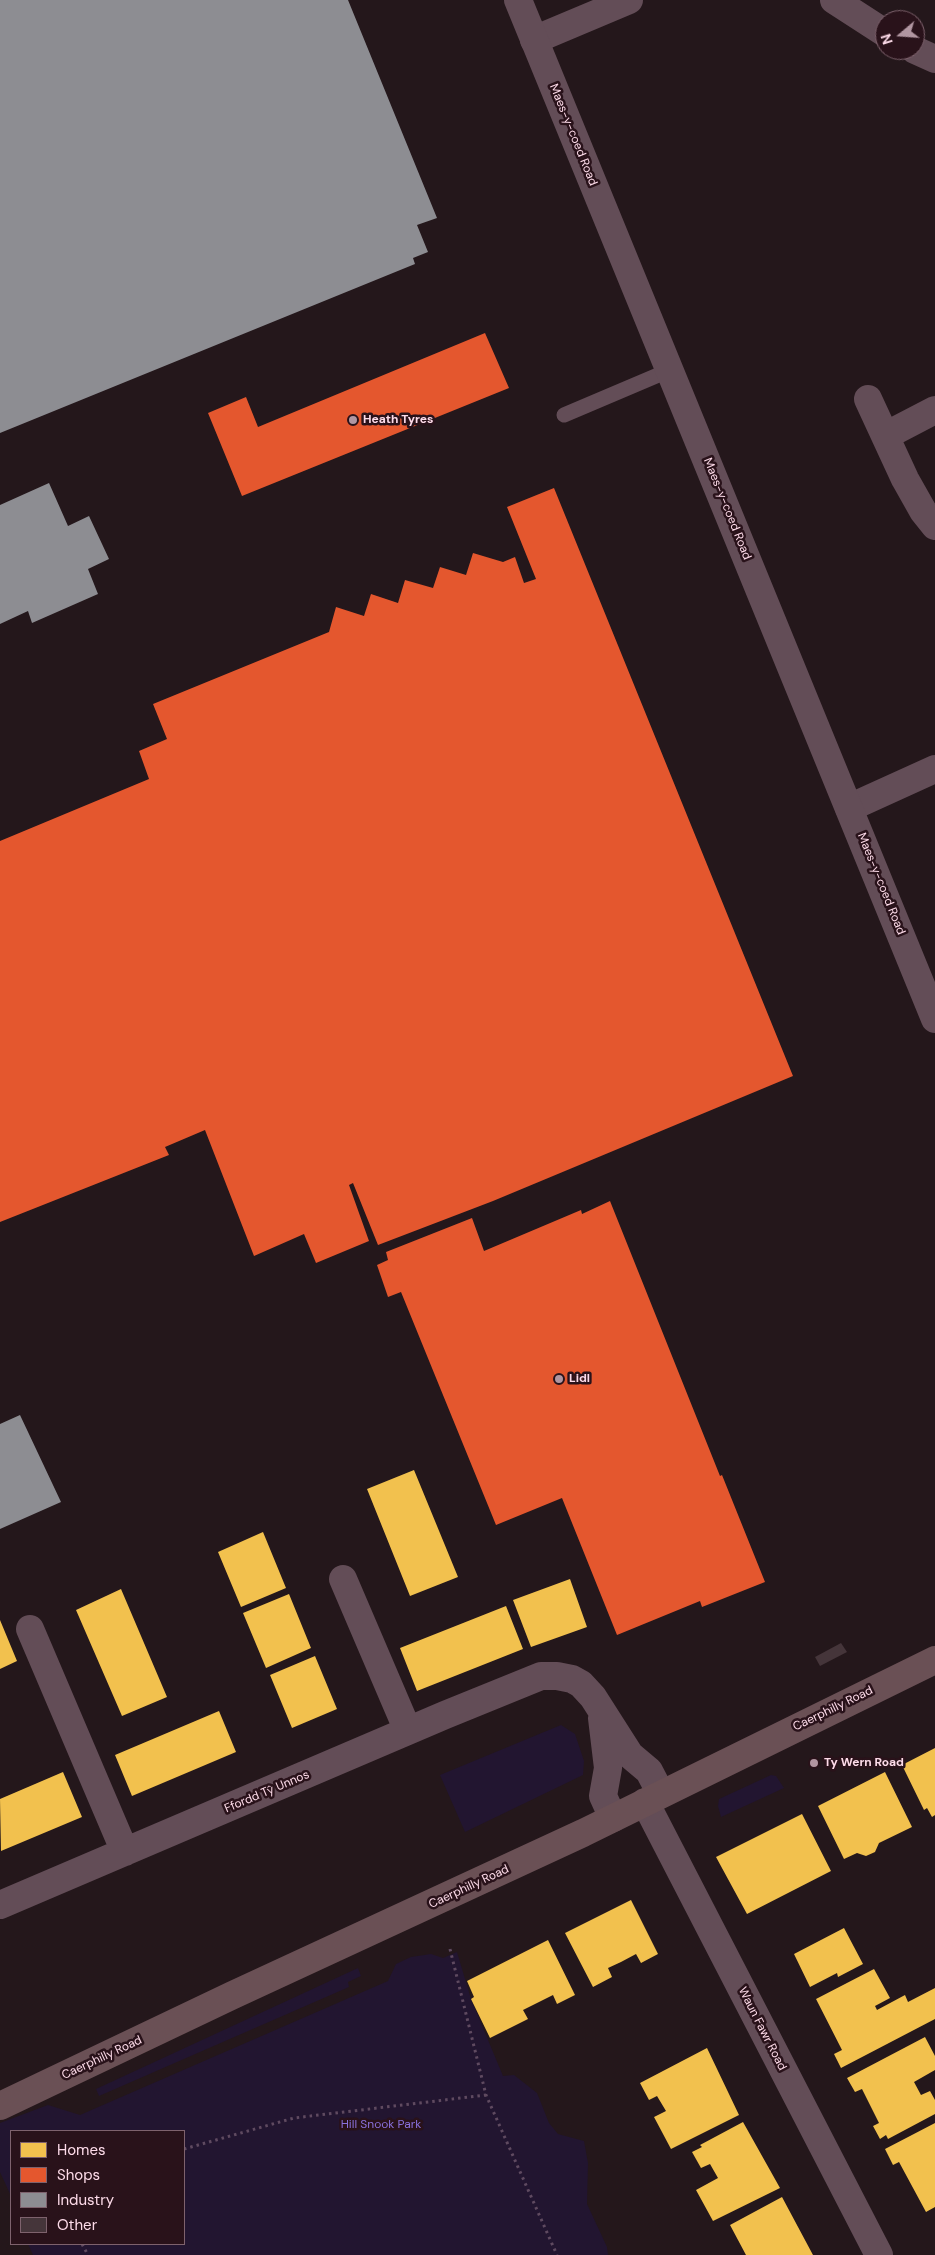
<!DOCTYPE html>
<html>
<head>
<meta charset="utf-8">
<style>
	body { margin:0 }
	#map { position:relative; width:935px; height:2255px; overflow:hidden; background:#24171b; font-family:"DM Sans",sans-serif }
	canvas { display:block }
	.legend { position:absolute; left:10px; top:2130px; width:175px; height:115px; box-sizing:border-box; background:#29121a; border:1px solid #7e626d; margin:0; padding:6px 9px; list-style:none; font-size:15px; color:#fddbe9 }
	.legend li { display:flex; align-items:center; gap:10px; height:25px }
	.legend b { width:25px; border:1px solid #7e626d }
	.north { position:absolute; left:875px; top:10px; width:50px; height:50px; box-sizing:border-box; background:#29121a; border:1px solid #7e626d; border-radius:50%; rotate:252deg; font-size:14px; font-weight:700; line-height:20px; text-align:center; color:#fddbe9 }
	.north::after { content:''; display:block; margin:auto; width:18px; height:22px; background:#b196a1; clip-path:polygon(50% 0,100% 100%,50% 72%,0 100%) }
</style>
</head>
<body>
<div id="map">
<canvas width="935" height="2255"></canvas>
<ul class="legend">
<li><b style="height:14px;background:#f2c14e"></b>Homes</li>
<li><b style="height:14px;background:#e4572e"></b>Shops</li>
<li><b style="height:14px;background:#8d8d92"></b>Industry</li>
<li><b style="height:14px;background:#45353a"></b>Other</li>
</ul>
<div class="north">N</div>
</div>
<script>
const ctx = document.querySelector('canvas').getContext('2d');
ctx.lineJoin = 'round';
function paint(path, color) {
  ctx.fillStyle = color;
  ctx.fill(path, 'evenodd');
}
function poly(rows) {
  const path = new Path2D();
  for (const r of rows) {
    path.moveTo(r[0], r[1]);
    for (let i = 2; i < r.length; i += 2) path.lineTo(r[i], r[i + 1]);
  }
  return path;
}
function stroke(path, color, width, dash) {
  ctx.strokeStyle = color;
  ctx.lineWidth = width;
  ctx.lineCap = dash ? 'butt' : 'round';
  ctx.setLineDash(dash || []);
  ctx.stroke(path);
}
function write(font, color, halo, rows, align = 'center') {
  ctx.font = font + ' "DM Sans",sans-serif';
  ctx.lineWidth = 5;
  ctx.setLineDash([]);
  ctx.textBaseline = 'middle';
  ctx.strokeStyle = halo;
  ctx.fillStyle = color;
  for (const [text, x, y, turn = 0] of rows) {
    ctx.save();
    ctx.translate(x, y);
    ctx.rotate((+turn || 0) * Math.PI / 180);
    ctx.textAlign = isNaN(turn) ? turn : align;
    if (halo) ctx.strokeText(text, 0, 0);
    ctx.fillText(text, 0, 0);
    ctx.restore();
  }
}
paint(poly([
	[561,1725,575,1734,584,1761,583,1775,465,1832,440,1775],
	[771,1775,776,1776,784,1788,721,1817,718,1806,719,1799],
	[457,1952,471,1999,503,2076,514,2075,537,2093,549,2123,558,2134,584,2141,588,2163,587,2204,607,2247,608,2255,33,2255,28,2244,184,2244,184,2131,11,2131,11,2196,0,2172,0,2123,48,2105,80,2115,388,1981,396,1964,411,1957,431,1954,443,1958],
	[358,1968,361,1976,348,1982,349,1987,99,2096,96,2089]
]), '#221530');
paint(poly([
	[414,1470,458,1577,410,1596,367,1489],
	[263,1532,286,1588,241,1607,218,1552],
	[570,1579,587,1627,531,1647,513,1600],
	[121,1589,167,1697,122,1716,76,1610],
	[289,1594,311,1648,266,1668,243,1613],
	[506,1606,523,1649,417,1691,400,1648],
	[0,1620,17,1661,0,1669],
	[315,1656,337,1709,292,1728,270,1675],
	[219,1711,236,1752,132,1796,115,1755],
	[935,1748,935,1815,932,1817,927,1808,924,1810,902,1765],
	[63,1772,82,1817,1,1851,0,1799],
	[885,1772,912,1827,879,1843,875,1852,866,1856,857,1853,844,1859,818,1806],
	[802,1814,831,1871,747,1914,716,1857],
	[631,1900,658,1954,641,1963,636,1954,621,1962,608,1968,612,1977,593,1987,565,1933],
	[844,1928,863,1964,838,1977,837,1973,810,1987,794,1954],
	[548,1940,575,1995,557,2004,553,1995,523,2010,528,2019,490,2038,471,1999,474,1997,467,1981],
	[874,1969,890,1998,875,2006,877,2010,905,1995,908,2002,935,1988,935,2019,841,2068,834,2054,842,2050,816,1999],
	[925,2037,935,2056,935,2070,914,2082,921,2095,930,2091,935,2100,935,2114,888,2139,886,2135,880,2139,873,2126,879,2123,862,2089,855,2092,847,2078],
	[707,2048,739,2115,671,2149,654,2117,666,2111,657,2096,649,2100,640,2083],
	[743,2122,780,2188,713,2221,696,2190,718,2178,710,2164,701,2168,692,2152,702,2147,700,2145],
	[935,2123,935,2207,926,2212,899,2162,893,2165,885,2149],
	[782,2197,813,2255,746,2255,730,2225]
]), '#f2c14e');
paint(poly([
	[485,333,509,388,242,496,208,413,246,397,258,427],
	[554,488,793,1076,493,1201,378,1245,353,1183,349,1185,369,1241,316,1263,304,1234,254,1256,205,1130,165,1147,169,1155,0,1222,0,841,149,779,139,751,167,739,153,704,329,632,336,607,364,616,371,594,398,603,405,580,433,588,440,567,466,575,473,553,503,562,515,557,524,583,536,579,507,507],
	[610,1201,720,1476,722,1475,765,1582,702,1607,700,1601,617,1635,562,1498,496,1525,401,1292,388,1297,377,1265,388,1260,386,1252,472,1218,484,1251,581,1210,582,1214]
]), '#e4572e');
paint(poly([
	[0,0,348,0,437,218,417,225,428,252,413,258,415,264,0,433],
	[49,483,68,526,89,516,109,559,88,569,98,594,32,623,28,611,0,624,0,505],
	[20,1415,61,1502,0,1529,0,1424]
]), '#8d8d92');
paint(poly([
	[841,1643,847,1652,820,1666,815,1657]
]), '#45353a');
stroke(poly([
	[450,1949,486,2095,557,2255],
	[184,2149,294,2118,486,2095],
	[82,2244,88,2255]
]), '#5f4a60', 3, [2.5, 4]);
stroke(poly([
	[564,415,670,370]
]), '#634d57', 15);
stroke(poly([
	[834,0,885,33],
	[534,40,629,0],
	[915,50,935,59],
	[868,399,905,479,923,511,935,526],
	[885,436,935,410],
	[849,808,935,769],
	[343,1579,408,1731],
	[30,1629,125,1852],
	[602,1718,608,1768,603,1796,613,1818],
	[645,1802,879,2255],
	[0,1905,445,1715,541,1676,557,1676,572,1679,581,1684,593,1697,630,1755,649,1771,661,1794]
]), '#634d57', 28);
stroke(poly([
	[518,0,935,1019]
]), '#634d57', 28);
stroke(poly([
	[0,2106,233,1995,583,1833,935,1660]
]), '#6a5055', 28);
for (const [x, y, r, color] of [
	[353,420,5,"#b196a1"],
	[559,1379,5,"#b196a1"],
	[814,1763,5,"#b196a1"]
]) {
  const dot = new Path2D();
  dot.arc(x, y, r, 0, 2 * Math.PI);
  ctx.fillStyle = color;
  ctx.fill(dot);
  stroke(dot, '#29121a', 2);
}
write('12px', '#fddbe9', '#29121a', [
	["Maes-y-coed Road",573,135,68],
	["Maes-y-coed Road",727,509,68],
	["Maes-y-coed Road",881,884,68],
	["Caerphilly Road",833,1709,-26],
	["Ffordd Tŷ Unnos",267,1792,-23],
	["Caerphilly Road",469,1887,-25],
	["Waun Fawr Road",762,2029,63],
	["Caerphilly Road",102,2058,-25]
]);
write('bold 12px', '#fddbe9', '#29121a', [
	["Heath Tyres",363,420],
	["Lidl",569,1379],
	["Ty Wern Road",824,1763]
], 'left');
write('12px', '#8a71dd', '#29121a', [
	["Hill Snook Park",381,2125]
]);
</script>
</body>
</html>
